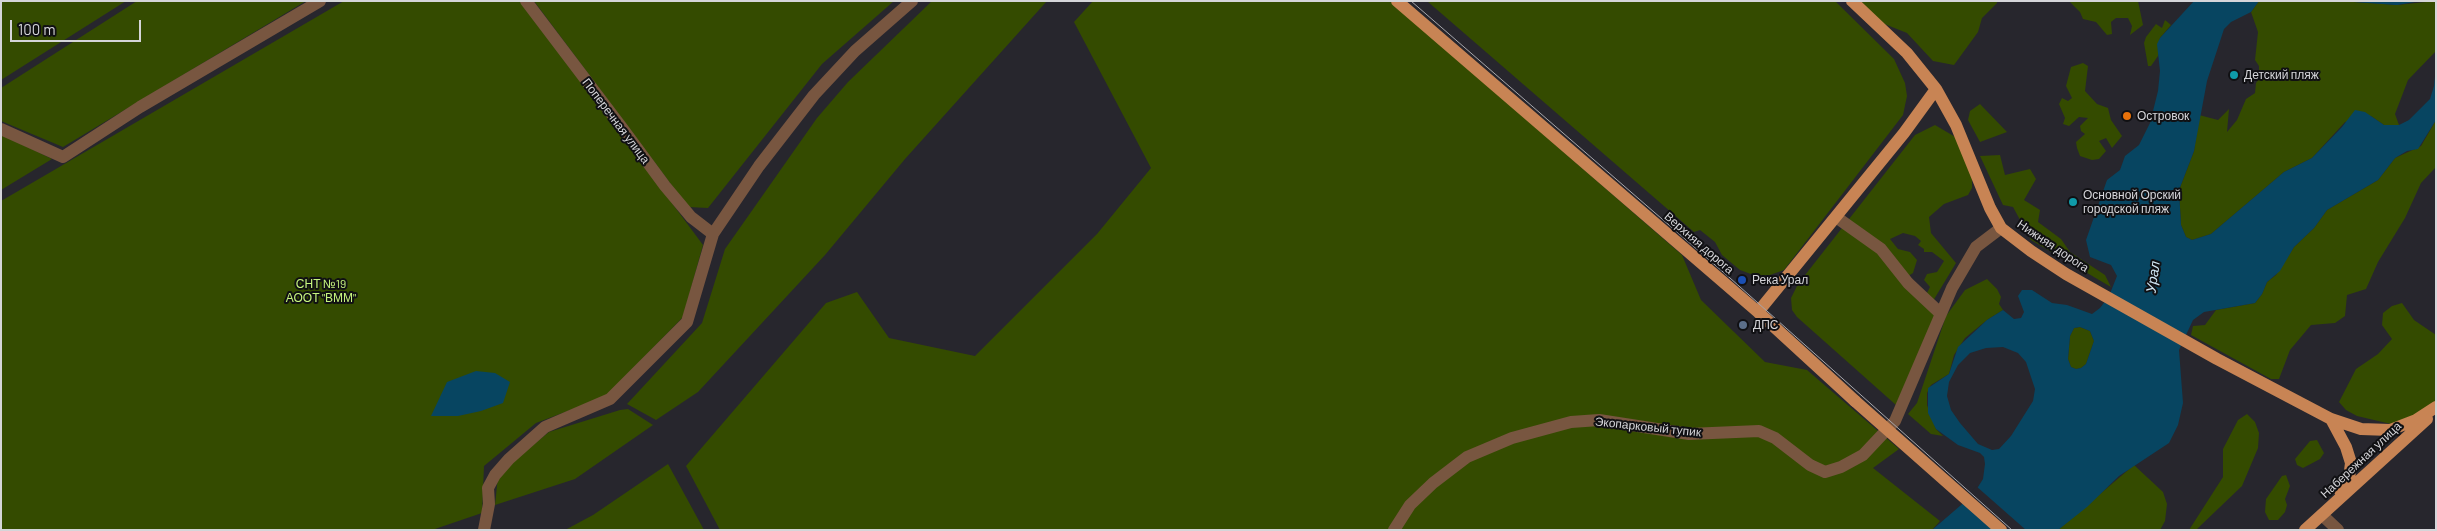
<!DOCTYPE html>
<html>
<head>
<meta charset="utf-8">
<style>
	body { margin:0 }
	#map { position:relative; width:2437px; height:531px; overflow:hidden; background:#27262d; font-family:Barlow,sans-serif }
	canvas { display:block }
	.frame { position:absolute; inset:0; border:2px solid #d5d5d9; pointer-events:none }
	.scale { position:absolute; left:10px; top:20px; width:131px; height:22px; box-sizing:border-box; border:2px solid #d5d5d9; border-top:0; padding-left:6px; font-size:15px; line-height:18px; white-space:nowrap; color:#d5d5d9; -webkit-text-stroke:4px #101013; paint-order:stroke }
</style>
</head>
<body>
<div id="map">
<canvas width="2437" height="531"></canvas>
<div class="frame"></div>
<div class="scale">100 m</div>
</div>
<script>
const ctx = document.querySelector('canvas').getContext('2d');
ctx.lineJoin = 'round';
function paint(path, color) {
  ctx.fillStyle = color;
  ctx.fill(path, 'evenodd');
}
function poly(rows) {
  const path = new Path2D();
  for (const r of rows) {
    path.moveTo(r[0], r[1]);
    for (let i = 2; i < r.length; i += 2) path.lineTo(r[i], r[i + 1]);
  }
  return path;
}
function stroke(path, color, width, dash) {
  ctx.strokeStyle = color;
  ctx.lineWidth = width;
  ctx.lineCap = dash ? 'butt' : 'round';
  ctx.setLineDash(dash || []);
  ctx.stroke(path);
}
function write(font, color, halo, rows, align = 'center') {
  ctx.font = font + ' Barlow,sans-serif';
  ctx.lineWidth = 4;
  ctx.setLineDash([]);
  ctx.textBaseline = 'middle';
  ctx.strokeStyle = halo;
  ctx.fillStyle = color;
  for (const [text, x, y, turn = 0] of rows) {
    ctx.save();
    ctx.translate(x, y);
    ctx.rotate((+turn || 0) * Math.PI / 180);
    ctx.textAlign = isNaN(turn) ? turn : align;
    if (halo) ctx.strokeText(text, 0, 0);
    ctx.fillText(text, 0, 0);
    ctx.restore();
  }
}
paint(poly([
	[1,1,126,1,1,80],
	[137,1,306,1,63,147,1,121,1,88],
	[344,1,522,1,703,245,683,317,605,397,536,423,484,466,482,513,432,530,1,530,1,201],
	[534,1,894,1,822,64,708,208,688,207],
	[932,1,1047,1,905,159,825,255,698,392,656,420,627,404,702,323,725,249,817,118,848,82],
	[1093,1,1390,1,1682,255,1701,300,1765,362,1807,370,1899,449,1873,468,1940,521,1932,530,720,530,686,466,826,303,857,292,889,338,975,356,1097,234,1151,168,1074,22],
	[1427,1,1835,1,1894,59,1905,83,1907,96,1903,115,1784,270,1770,275,1756,276,1740,270,1722,255,1715,242,1700,230,1694,232],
	[1860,1,1997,1,1997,3,1982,18,1978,32,1954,65,1933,61,1907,33,1882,23],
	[2069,1,2138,1,2143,25,2130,35,2132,26,2128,18,2116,18,2111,22,2112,34,2107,35,2096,22,2083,19,2080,12],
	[2259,1,2340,1,2397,5,2436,1,2436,51,2408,80,2395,114,2399,125,2384,125,2371,116,2345,122,2312,158,2284,172,2211,234,2192,240,2186,237,2181,225,2179,190,2194,151,2199,115,2218,120,2229,109,2227,132,2237,120,2246,99,2255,93,2256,83,2259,79,2259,66,2255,60,2258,32,2251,12],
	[2165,20,2171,25,2160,38,2158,56,2151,66,2148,66,2144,43,2146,37,2156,24,2162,28],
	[2083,63,2088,66,2085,91,2097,104,2108,108,2111,120,2122,136,2112,148,2106,138,2099,141,2106,151,2099,159,2092,160,2080,156,2077,148,2076,142,2085,134,2081,131,2080,126,2088,118,2079,117,2069,126,2063,124,2065,118,2059,104,2062,98,2068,101,2072,98,2066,86,2071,67],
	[1980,104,2007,132,1980,142,1968,120,1970,111],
	[2436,120,2436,167,2421,183,2405,218,2378,262,2366,289,2347,295,2345,316,2335,323,2311,325,2290,350,2279,379,2271,379,2191,335,2193,326,2205,325,2216,310,2255,303,2262,294,2267,282,2276,275,2294,247,2314,228,2327,210,2378,180,2395,158,2421,146],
	[1935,125,1957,138,1972,173,1972,188,1968,195,1944,204,1929,217,1931,233,1956,263,1933,301,1926,295,1930,287,1924,280,1927,274,1937,272,1944,261,1932,252,1924,252,1924,249,1918,245,1921,241,1915,236,1903,233,1890,239,1898,249,1910,252,1917,260,1913,273,1902,280,1935,315,1896,405,1797,317,1792,310,1791,298,1798,284,1915,135],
	[1,134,52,159,1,190],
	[2000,155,2005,175,2030,169,2036,179,2024,200,2040,210,2038,222,2061,239,2070,252,2105,275,2111,287,2031,240,2013,207,2003,205,1980,156],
	[1987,279,1997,289,2001,297,1999,304,2003,310,1987,320,1965,338,1954,355,1949,374,1931,385,1927,393,1927,405,1936,429,1943,436,1931,434,1908,414,1917,403,1946,316,1965,290],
	[2402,303,2414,320,2436,335,2436,404,2425,412,2391,424,2357,416,2346,410,2339,402,2356,369,2378,354,2392,339,2382,325,2383,313,2392,306],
	[2080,327,2090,331,2094,341,2086,364,2081,368,2076,369,2071,367,2068,359,2070,336,2074,328],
	[628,409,653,425,575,479,495,505,498,476,503,469,549,432,620,410],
	[2247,414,2255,422,2259,433,2258,448,2242,486,2197,529,2189,530,2223,477,2223,449,2238,420],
	[2317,440,2324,453,2320,459,2303,468,2297,465,2295,459,2310,441],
	[668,464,704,530,565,530,593,515],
	[2134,465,2163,492,2167,504,2165,521,2160,530,2058,530],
	[2286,475,2290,486,2285,499,2287,505,2285,512,2278,520,2269,520,2265,512,2266,499,2282,476]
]), '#344b00');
paint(poly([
	[2194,1,2259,1,2251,12,2231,22,2224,29,2207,81,2194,151,2179,190,2181,225,2186,237,2192,240,2211,234,2284,172,2312,158,2342,127,2355,110,2365,112,2384,125,2399,125,2409,120,2430,99,2434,86,2436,67,2436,120,2418,149,2407,151,2395,158,2378,180,2327,210,2314,228,2294,247,2280,271,2267,282,2262,294,2255,303,2204,312,2193,320,2179,350,2183,403,2178,425,2169,443,2119,476,2087,507,2058,530,1932,530,1968,499,1978,487,1983,479,1985,464,1984,457,1980,453,1958,445,1936,429,1928,413,1928,388,1949,374,1958,347,1987,320,2003,310,2014,319,2021,318,2024,312,2018,296,2022,290,2032,290,2052,303,2067,305,2092,314,2100,308,2109,296,2117,276,2111,265,2090,257,2086,240,2107,180,2120,170,2125,156,2139,145,2150,123,2158,91,2160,71,2157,44,2160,38],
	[2080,327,2090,331,2094,341,2086,364,2081,368,2076,369,2071,367,2068,359,2070,336,2074,328],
	[2003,347,2018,353,2026,362,2035,389,2033,401,2011,436,1999,449,1992,450,1978,444,1960,423,1951,410,1947,396,1949,382,1958,365,1970,353,1986,348],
	[2340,1,2421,1,2397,5],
	[476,371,495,373,510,382,503,403,481,411,458,416,431,416,447,382]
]), '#074561');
paint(poly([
	[1976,486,2026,530,1995,530,1967,497]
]), '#27262d');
stroke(poly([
	[526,1,623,129,665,186,691,217,713,234],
	[1,129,63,157,140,107,320,1],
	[1836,217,1881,249,1908,283,1940,313],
	[2322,515,2338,530],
	[484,530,489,504,488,488,495,475,509,459,545,427,610,399,687,322,713,234,759,166,814,95,855,51,912,1],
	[1394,530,1410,505,1433,483,1467,457,1512,438,1571,422,1599,420,1689,434,1759,431,1775,438,1810,465,1825,472,1841,467,1863,455,1895,421,1952,288,1976,247,2001,228]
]), '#785640', 12);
stroke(poly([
	[1397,1,1758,312,1855,401],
	[1852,1,1907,53,1936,89,1956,125,1990,208,2001,228,2031,251,2066,274,2217,359,2331,419,2361,429,2390,430,2416,420,2436,407],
	[1758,312,1904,133,1936,89],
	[2331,419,2346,447,2351,463,2349,479,2340,491],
	[2305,530,2427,419]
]), '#c88454', 12);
stroke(poly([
	[1411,1,1730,278,2012,530]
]), '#a7a7ac', 1);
stroke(poly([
	[1855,401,2001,530]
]), '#c88454', 12);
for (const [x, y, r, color] of [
	[2234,75,5,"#0f9aa8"],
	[2127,116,5,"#e8710a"],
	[2073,202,5,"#0f9aa8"],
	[1742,280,5,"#1a4fb4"],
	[1743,325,5,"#5c6f8a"]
]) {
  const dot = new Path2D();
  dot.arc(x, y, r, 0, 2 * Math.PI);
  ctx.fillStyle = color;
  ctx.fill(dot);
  stroke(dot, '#101013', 2);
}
write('12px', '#d5d5d9', '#101013', [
	["Детский пляж",2244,75],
	["Островок",2137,116],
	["Основной Орский",2083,195],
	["городской пляж",2083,209],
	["Река Урал",1752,280],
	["ДПС",1753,325]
], 'left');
write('12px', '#d5d5d9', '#101013', [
	["Поперечная улица",616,121,53],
	["Верхняя дорога",1699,243,41],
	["Нижняя дорога",2053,246,34],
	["Экопарковый тупик",1648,427,6],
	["Набережная улица",2361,460,-43]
]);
write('12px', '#c7f57f', '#101013', [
	["СНТ №19",321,284],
	["АООТ \"ВММ\"",321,298]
]);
write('italic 14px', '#d2e8f6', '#101013', [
	["Урал",2153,277,-82]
]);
</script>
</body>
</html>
